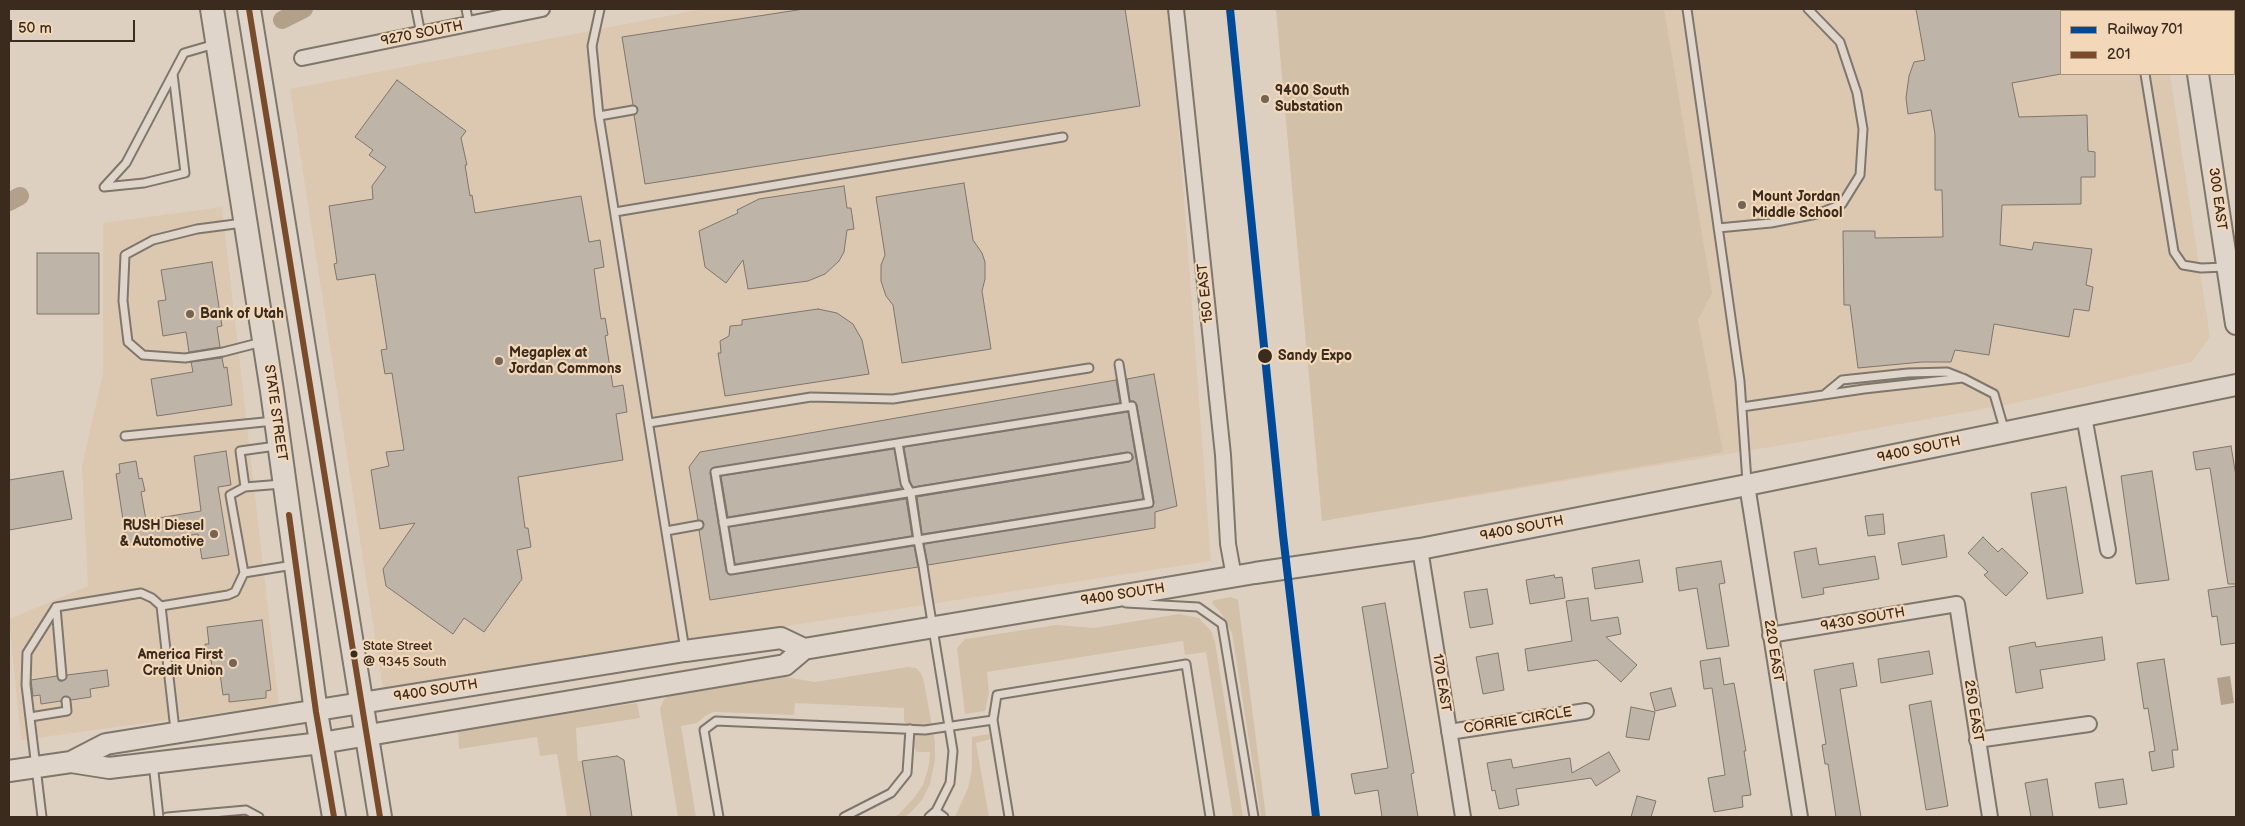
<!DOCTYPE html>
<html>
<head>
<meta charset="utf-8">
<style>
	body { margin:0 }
	#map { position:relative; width:2245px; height:826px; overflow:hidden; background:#ded0c0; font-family:"Balsamiq Sans",sans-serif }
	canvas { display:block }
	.frame { position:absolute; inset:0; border:10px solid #3b2a1e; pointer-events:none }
	.legend { position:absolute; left:2060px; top:10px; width:175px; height:65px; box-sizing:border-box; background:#f2d8b9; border:1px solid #a9927b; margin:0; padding:6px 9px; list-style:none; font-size:15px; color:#3b2a1e }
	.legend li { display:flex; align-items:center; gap:10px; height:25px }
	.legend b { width:25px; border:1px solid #a9927b }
	.scale { position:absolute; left:10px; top:20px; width:125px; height:22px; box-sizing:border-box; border:2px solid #3b2a1e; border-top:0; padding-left:6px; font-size:15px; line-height:18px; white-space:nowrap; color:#3b2a1e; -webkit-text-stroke:4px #f2d8b9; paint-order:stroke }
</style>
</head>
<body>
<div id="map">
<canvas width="2245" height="826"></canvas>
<div class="frame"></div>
<ul class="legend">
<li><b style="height:6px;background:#004a97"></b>Railway 701</li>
<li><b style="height:6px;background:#7a4b2a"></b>201</li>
</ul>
<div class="scale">50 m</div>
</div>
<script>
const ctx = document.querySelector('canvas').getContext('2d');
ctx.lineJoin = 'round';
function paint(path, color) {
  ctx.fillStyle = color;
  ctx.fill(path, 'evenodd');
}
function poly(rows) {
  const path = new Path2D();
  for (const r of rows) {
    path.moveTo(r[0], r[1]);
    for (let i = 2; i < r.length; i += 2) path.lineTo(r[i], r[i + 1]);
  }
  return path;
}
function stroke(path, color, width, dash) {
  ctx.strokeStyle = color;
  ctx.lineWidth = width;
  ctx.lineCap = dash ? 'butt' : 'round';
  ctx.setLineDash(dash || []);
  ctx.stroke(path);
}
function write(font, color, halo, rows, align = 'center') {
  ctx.font = font + ' "Balsamiq Sans",sans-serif';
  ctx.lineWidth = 4.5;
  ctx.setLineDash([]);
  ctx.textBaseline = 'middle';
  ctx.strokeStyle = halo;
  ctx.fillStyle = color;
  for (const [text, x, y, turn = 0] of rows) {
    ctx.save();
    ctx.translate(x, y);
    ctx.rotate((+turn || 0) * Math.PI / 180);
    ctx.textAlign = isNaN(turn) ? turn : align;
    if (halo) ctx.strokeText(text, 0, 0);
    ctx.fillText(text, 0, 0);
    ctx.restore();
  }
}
paint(poly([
	[703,9,1170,9,1211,561,383,688,290,89],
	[1276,9,2160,9,2160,11,2061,11,2061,74,2170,74,2210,337,2192,362,2011,404,1795,443,1322,521],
	[222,207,279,705,21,740,9,619,88,586,82,466,103,373,103,223]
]), '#dcc8b1');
paint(poly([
	[1276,9,1664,9,1712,293,1698,320,1723,452,1322,521],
	[1231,597,1238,600,1266,817,1261,817,1232,633,1221,613,1212,603,1214,600],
	[1179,614,1199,618,1211,631,1215,642,1243,817,1233,817,1206,652,1185,655,1183,641,987,672,989,692,985,711,965,714,957,648,965,639,1056,625,1094,628],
	[908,667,916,668,921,673,924,682,935,742,935,760,930,784,922,800,909,814,904,817,892,817,898,815,913,799,923,785,929,765,930,752,916,752,904,720,904,708,795,703,794,715,713,712,705,716,697,723,681,726,696,817,678,817,660,709,664,699,672,695,786,677,815,682],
	[637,703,640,718,576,728,578,761,582,761,591,817,567,817,557,754,540,756,537,737,459,749,458,730],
	[989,734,990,739,976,743,989,817,955,817,968,788,972,769,972,737]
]), '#d3c0a9');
paint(poly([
	[2230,676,2234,703,2221,705,2217,678]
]), '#b3a08b');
stroke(poly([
	[282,20,304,9],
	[9,202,20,196]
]), '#b3a08b', 18);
const building = poly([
	[804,9,1125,9,1140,106,645,184,634,115,638,110,633,105,622,37,804,9],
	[1916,9,2061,9,2061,74,2012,83,2019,117,2087,115,2088,151,2095,152,2095,177,2081,177,2081,204,2002,205,2000,245,2032,250,2034,242,2092,249,2086,285,2093,287,2089,311,2074,309,2069,337,1994,324,1989,355,1955,350,1951,362,1922,362,1858,368,1850,305,1844,305,1843,231,1875,231,1875,238,1943,237,1942,190,1935,190,1935,134,1931,110,1908,114,1906,98,1909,76,1914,62,1925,60,1916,9],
	[397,80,466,131,461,138,467,165,465,165,470,196,472,195,475,213,581,196,589,242,600,240,604,267,594,269,601,319,605,318,608,335,605,336,613,387,623,385,627,412,616,414,623,460,518,477,525,528,528,528,531,547,517,550,522,579,484,632,464,618,453,634,386,586,383,569,415,523,380,529,371,470,389,466,386,452,404,450,392,373,385,374,381,350,387,349,375,274,337,280,334,264,337,263,329,206,373,199,372,186,386,167,369,155,373,150,355,137,397,80],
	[964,183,973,240,982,253,985,262,985,279,982,291,991,349,902,363,893,305,886,296,881,281,881,265,885,255,876,197,964,183],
	[844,186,847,208,851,208,854,229,847,230,844,252,839,261,825,274,808,281,748,289,743,260,726,283,705,267,699,231,738,213,737,210,759,199,844,186],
	[37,253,99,253,99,314,37,314,37,253],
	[212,262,222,326,217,327,220,347,189,352,186,332,163,336,158,301,166,300,161,270,212,262],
	[818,309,837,313,853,324,862,340,869,374,725,396,718,353,721,353,720,341,729,336,730,326,742,325,742,320,818,309],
	[222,358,224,368,227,367,232,405,157,416,151,379,193,372,191,362,222,358],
	[1154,374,1177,506,1155,512,1155,528,928,565,924,544,1153,507,1154,502,1137,405,1134,401,1130,401,1127,379,1154,374],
	[1116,380,1120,403,712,468,710,473,726,571,729,575,914,546,918,567,710,600,699,530,704,525,703,521,698,520,689,467,700,452,1116,380],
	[1128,412,1143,499,922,534,917,497,1129,462,1133,459,1133,456,1127,452,913,487,910,481,904,447,1128,412],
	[2231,446,2236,476,2236,584,2228,584,2210,468,2196,470,2193,452,2231,446],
	[894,449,902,488,728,517,721,476,894,449],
	[226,451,231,485,218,487,229,555,202,559,198,534,127,546,116,474,120,473,119,464,136,461,139,479,142,478,145,491,141,492,146,520,201,511,194,456,226,451],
	[63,471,72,519,9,530,9,480,63,471],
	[2152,471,2169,580,2136,584,2121,476,2152,471],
	[2066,487,2083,593,2047,599,2031,493,2066,487],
	[906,499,912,536,735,564,729,527,906,499],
	[1883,514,1885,534,1868,536,1865,516,1883,514],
	[1944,535,1947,557,1902,565,1898,543,1944,535],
	[1983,537,1998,552,2002,548,2028,573,2006,596,1984,575,1988,572,1968,553,1983,537],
	[1816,548,1819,565,1875,556,1879,579,1823,588,1824,594,1802,598,1794,552,1816,548],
	[1639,560,1643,582,1595,589,1592,568,1639,560],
	[1721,561,1725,583,1719,584,1729,646,1707,649,1697,588,1679,591,1676,568,1721,561],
	[1554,575,1555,578,1562,577,1565,598,1530,604,1526,580,1554,575],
	[2236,586,2236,643,2221,645,2217,616,2212,617,2208,590,2236,586],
	[1487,589,1493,624,1470,628,1464,592,1487,589],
	[1588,598,1591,621,1618,617,1621,634,1606,637,1637,665,1621,682,1597,660,1528,671,1525,649,1572,641,1566,601,1588,598],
	[1385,603,1414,773,1411,774,1418,817,1382,817,1378,790,1355,794,1351,774,1388,768,1362,607,1385,603],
	[262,620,271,690,266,691,266,698,229,702,229,694,223,695,219,666,212,666,211,660,207,660,205,644,209,644,207,627,262,620],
	[2102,637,2105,660,2040,670,2043,688,2016,693,2009,647,2035,642,2036,647,2102,637],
	[1929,651,1933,674,1881,683,1878,659,1929,651],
	[1498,653,1504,690,1483,694,1476,657,1498,653],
	[1720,658,1724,685,1734,683,1746,751,1744,751,1751,795,1742,796,1743,807,1714,812,1708,778,1725,775,1712,688,1704,689,1700,661,1720,658],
	[2164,659,2178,750,2172,750,2174,767,2152,771,2149,752,2155,751,2148,708,2144,709,2137,663,2164,659],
	[1853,663,1857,686,1840,689,1861,817,1836,817,1828,764,1825,764,1822,745,1826,744,1814,670,1853,663],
	[107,670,109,686,90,689,91,697,71,700,65,696,61,701,41,704,40,695,33,696,31,680,57,676,59,681,63,681,67,675,107,670],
	[1671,688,1676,706,1655,711,1650,693,1671,688],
	[1931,701,1948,806,1926,810,1909,705,1931,701],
	[1631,707,1655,712,1649,740,1626,737,1631,707],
	[1609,752,1620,771,1596,786,1591,778,1516,789,1519,805,1499,809,1495,790,1492,791,1487,763,1511,759,1513,768,1570,758,1572,773,1609,752],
	[617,756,624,760,632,817,591,817,582,761,617,756],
	[2047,779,2053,817,2031,817,2025,783,2047,779],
	[2123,779,2127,804,2099,808,2095,783,2123,779],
	[1637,796,1656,801,1651,817,1631,817,1637,796]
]);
paint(building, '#bfb4a8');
stroke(building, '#7f766c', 1);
const lane = poly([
	[416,9,421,34],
	[466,9,469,24],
	[600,9,592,46,599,116,685,650],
	[1687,9,1740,381,1747,482],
	[2136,9,2136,11],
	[2234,55,2236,54],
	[173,74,185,173,144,183,104,187,126,163,184,53,215,44],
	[2145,74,2174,252,2183,265,2201,268,2226,267],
	[599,116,633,110],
	[615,212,1063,137],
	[243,223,197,229,153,240,125,255,123,301,128,342,143,355,185,358,223,352,262,342],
	[1718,228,1771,223,1817,214,1842,204,1860,175,1863,129,1857,93,1840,42,1808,9],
	[1119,364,1126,407],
	[1825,394,1842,380,1908,373,1947,372,1960,377],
	[1742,407,1864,389,1963,378,1994,394,2005,432],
	[649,423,811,397,893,399,1089,368],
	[125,436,274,421],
	[898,443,1132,406,1149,503,918,540,731,570,715,472,898,443,905,483,911,494,918,540,923,566,927,592,953,751,950,783,936,811,929,817],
	[276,446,240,451,245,487,282,484],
	[723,523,1128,457],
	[666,531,699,525],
	[244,573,230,495,245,487],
	[1126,603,1198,607,1222,624,1254,817],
	[56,607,62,676],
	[30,717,67,711,66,701],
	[993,720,1009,817],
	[175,730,161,606,228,595,235,592,244,573,293,565],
	[153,763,159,817],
	[936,811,944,817],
	[42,817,26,685,27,653,56,607,141,593,152,598,161,606],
	[167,817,246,810,259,817],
	[719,817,704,730,716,721,925,730,993,720,997,695,1186,664,1210,817],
	[844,817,891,793,907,773,910,729]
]);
const street = poly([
	[1176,9,1212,350,1223,455,1228,544,1234,577],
	[302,58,542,9],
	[2084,416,2108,550],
	[1747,485,1800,817],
	[1420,549,1463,817],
	[1770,635,1957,604,1990,817],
	[1449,732,1586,711],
	[1977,740,2089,724]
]);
const secondary = poly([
	[2188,9,2188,11],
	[2198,74,2236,324],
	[71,762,109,768,321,743,785,665,804,649,1255,573,1420,549,1747,485,2236,385],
	[9,771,71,762,106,744,685,651,781,638,804,649]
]);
const primary = poly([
	[212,9,272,391,316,712,334,817],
	[249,9,380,817]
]);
stroke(lane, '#7f766c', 11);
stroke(street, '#7f766c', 18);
stroke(secondary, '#7f766c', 24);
stroke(primary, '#7f766c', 26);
stroke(lane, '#dfd5ca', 7);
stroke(street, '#dfd5ca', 14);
stroke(secondary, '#dfd5ca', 20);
stroke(primary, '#dfd5ca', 22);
stroke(poly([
	[249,9,380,817],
	[289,515,316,712,334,817]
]), '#7a4b2a', 6);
stroke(poly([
	[1230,9,1283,535,1316,817]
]), '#004a97', 8);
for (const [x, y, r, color] of [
	[1265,99,5,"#746457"],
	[1742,205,5,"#746457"],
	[190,314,5,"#746457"],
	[1265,356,8,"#3b2a1e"],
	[499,361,5,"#746457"],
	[214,534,5,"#746457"],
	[354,654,4.5,"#3b2a1e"],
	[233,663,5,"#746457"]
]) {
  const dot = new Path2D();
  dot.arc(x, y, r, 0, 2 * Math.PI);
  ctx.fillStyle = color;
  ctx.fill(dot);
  stroke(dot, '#f2d8b9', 2);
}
write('13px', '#3b2a1e', '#f2d8b9', [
	["State Street",363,647],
	["@ 9345 South",363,663]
], 'left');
write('14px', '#3b2a1e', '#f2d8b9', [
	["9270 SOUTH",422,34,-11],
	["300 EAST",2217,199,82],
	["150 EAST",1206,293,-96],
	["STATE STREET",275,413,82],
	["9400 SOUTH",1919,450,-12],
	["9400 SOUTH",1522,529,-11],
	["9400 SOUTH",1123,595,-9],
	["9430 SOUTH",1863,620,-10],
	["220 EAST",1773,651,81],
	["170 EAST",1441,683,81],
	["9400 SOUTH",436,691,-9],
	["250 EAST",1973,711,81],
	["CORRIE CIRCLE",1518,721,-9]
]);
write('bold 14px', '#3b2a1e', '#f2d8b9', [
	["9400 South",1275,91],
	["Substation",1275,107],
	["Mount Jordan",1752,197],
	["Middle School",1752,213],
	["Bank of Utah",200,314],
	["Megaplex at",509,353],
	["Jordan Commons",509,369],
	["RUSH Diesel",204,526,"right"],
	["& Automotive",204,542,"right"],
	["America First",223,655,"right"],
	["Credit Union",223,671,"right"]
], 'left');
write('bold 14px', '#3b2a1e', '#f2d8b9', [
	["Sandy Expo",1278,356]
], 'left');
</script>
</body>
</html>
